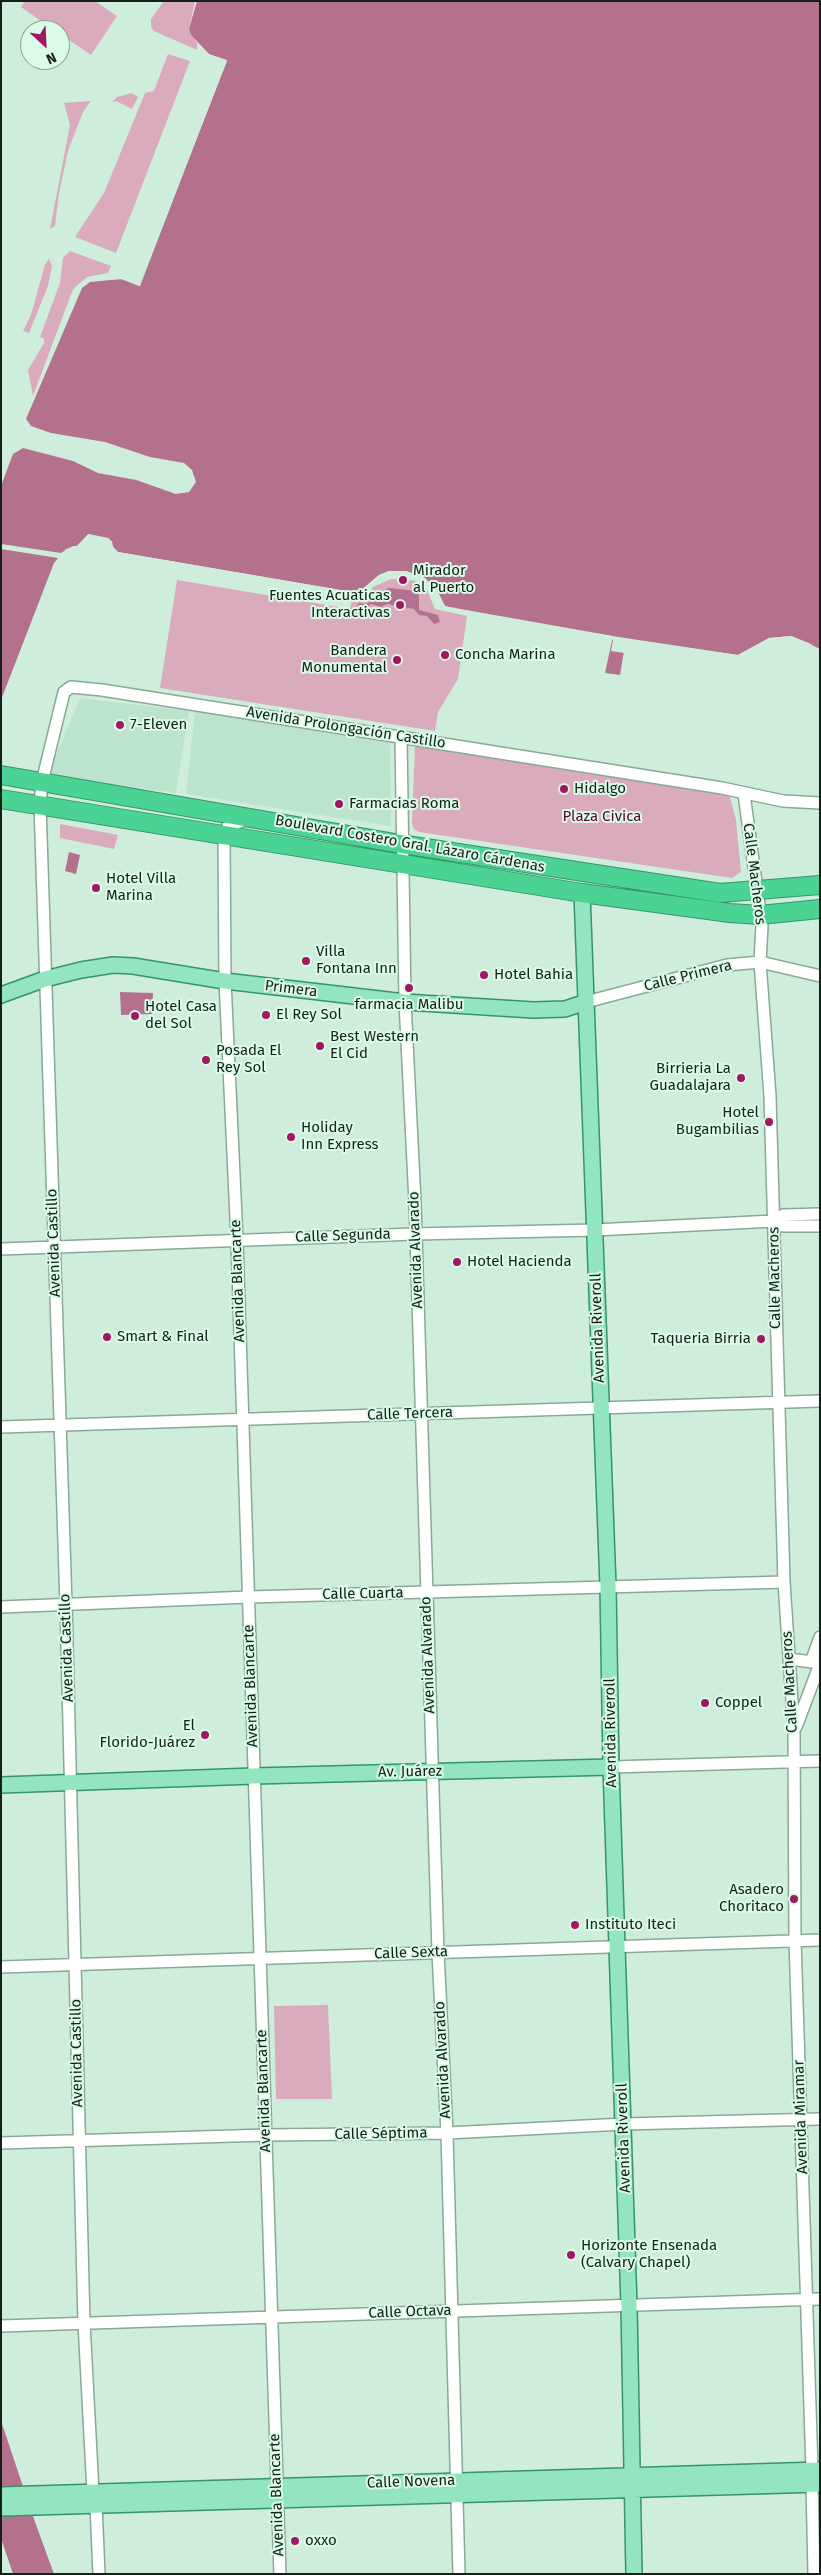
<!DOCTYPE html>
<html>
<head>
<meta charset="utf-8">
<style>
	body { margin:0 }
	#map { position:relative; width:821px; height:2575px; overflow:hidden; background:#ceeedb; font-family:"Fira Sans",sans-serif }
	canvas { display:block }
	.frame { position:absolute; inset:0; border:2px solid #142019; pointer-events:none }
	.north { position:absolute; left:20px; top:20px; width:50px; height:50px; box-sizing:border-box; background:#dbfbe8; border:1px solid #8ba395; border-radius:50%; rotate:155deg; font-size:14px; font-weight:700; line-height:20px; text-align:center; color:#142019 }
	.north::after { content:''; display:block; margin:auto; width:18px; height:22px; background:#a01763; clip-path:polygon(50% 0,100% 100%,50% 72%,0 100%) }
</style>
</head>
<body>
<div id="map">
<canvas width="821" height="2575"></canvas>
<div class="frame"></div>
<div class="north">N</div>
</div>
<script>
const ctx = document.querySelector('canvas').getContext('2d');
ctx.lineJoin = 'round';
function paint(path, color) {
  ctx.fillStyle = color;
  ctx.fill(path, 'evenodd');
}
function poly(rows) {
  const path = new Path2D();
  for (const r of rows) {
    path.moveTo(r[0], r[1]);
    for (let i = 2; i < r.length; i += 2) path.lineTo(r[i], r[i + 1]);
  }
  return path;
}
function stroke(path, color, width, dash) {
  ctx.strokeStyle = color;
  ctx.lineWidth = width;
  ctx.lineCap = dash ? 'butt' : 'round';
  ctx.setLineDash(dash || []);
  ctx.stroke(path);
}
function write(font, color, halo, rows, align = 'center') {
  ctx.font = font + ' "Fira Sans",sans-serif';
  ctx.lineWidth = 4;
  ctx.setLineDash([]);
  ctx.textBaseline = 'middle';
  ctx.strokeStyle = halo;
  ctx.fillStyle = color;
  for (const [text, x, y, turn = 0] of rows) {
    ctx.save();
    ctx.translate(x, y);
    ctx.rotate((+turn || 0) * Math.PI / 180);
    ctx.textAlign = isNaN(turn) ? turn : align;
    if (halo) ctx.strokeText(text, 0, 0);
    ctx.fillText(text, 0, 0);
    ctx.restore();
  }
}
paint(poly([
	[80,698,189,711,176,793,47,776],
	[195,711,390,743,391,826,186,794]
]), '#bce4cd');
paint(poly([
	[25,1,95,1,117,16,91,55,60,34,60,30,54,30,21,7],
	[164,1,195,1,189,29,197,43,197,50,154,31,151,27,151,19],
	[168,54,190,61,116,253,75,237,104,193,145,93,154,91],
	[131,93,138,97,132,109,116,101,112,102,117,97],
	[91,101,83,112,68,151,59,193,55,226,50,229,70,125,64,103],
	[70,251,111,266,108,273,87,277,73,289,33,396,28,370,44,343,44,339,40,337,60,283,63,258],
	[49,259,52,266,48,286,29,333,23,331,31,315,45,264],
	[391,579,405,579,415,581,427,590,435,609,467,616,458,679,438,712,435,731,160,688,177,580,350,609,353,595,366,596,373,587],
	[415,746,729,794,736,820,741,872,732,878,419,832,414,829,412,824],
	[60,824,118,835,114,849,60,838],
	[328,2005,332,2099,276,2099,274,2006]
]), '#d9abbc');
paint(poly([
	[197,1,820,1,820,649,791,636,769,638,738,655,626,639,620,675,605,673,613,636,449,607,445,606,437,590,425,578,406,571,389,571,379,575,359,592,352,592,118,552,113,547,112,541,89,534,77,546,66,549,54,563,1,700,1,486,13,454,23,448,73,461,98,473,136,480,176,494,189,492,196,482,192,470,184,463,150,457,105,442,51,433,31,426,26,419,82,288,90,282,122,279,139,286,227,61,210,55,191,35,189,29],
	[390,588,415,591,419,595,419,610,438,615,440,622,434,624,427,616,419,615,414,609,387,604,381,607,371,604,364,611,358,611,357,606,359,603,365,604,375,600,382,601,386,589],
	[69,852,80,855,76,874,65,871],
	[120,992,153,993,152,1014,121,1015],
	[1,2421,35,2522,54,2574,13,2574,1,2538]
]), '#b4718d');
paint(poly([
	[206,53,227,60,140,286,118,278,123,277,138,283,224,62,209,57],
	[88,534,109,538,113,547,118,552,352,592,359,592,379,575,389,571,405,571,425,578,437,591,445,606,449,607,559,628,738,655,769,638,791,636,809,643,820,650,791,639,770,641,741,657,628,641,626,642,624,653,611,651,613,640,611,638,444,608,434,592,424,580,405,573,390,574,380,577,360,594,352,595,118,554,111,549,108,540,89,536,79,548,65,553,56,564,1,703,58,558,1,549,1,544,61,553,73,546,77,546]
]), '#ceeedb');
const minor = poly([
	[401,737,405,1002,415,1202,438,1952,447,2133,459,2574],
	[744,794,762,926,760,962,770,1096,784,1582,794,1731,795,1940,812,2470],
	[245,820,228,826,224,836,225,981,237,1240,280,2574],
	[586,1002,727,965,760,962,820,976],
	[774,1221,783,1226,820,1226],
	[1,1249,414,1234,595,1230,774,1221,783,1215,820,1214],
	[1,1427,820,1401],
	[1,1607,249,1597,784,1582],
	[789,1659,820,1663],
	[811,1662,820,1637],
	[796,1727,820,1664],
	[611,1767,820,1761],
	[1,1967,820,1940],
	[1,2143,266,2135,447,2133,624,2124,820,2119],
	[1,2326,820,2299],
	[812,2484,814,2574],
	[93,2492,84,2323,66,1604,40,804,42,782,64,692,71,687,102,690,722,788,783,801,820,803],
	[96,2505,99,2574]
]);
const major = poly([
	[582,893,608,1586,611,1767,629,2305,634,2574],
	[1,995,45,979,81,970,113,965,133,966,225,981,405,1002,533,1010,565,1009,586,1002],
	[1,1785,254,1776,611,1767],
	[1,2495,820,2470],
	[1,2508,820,2484]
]);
const highway = poly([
	[1,775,401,844,720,893,820,885],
	[1,799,582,893,730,913,760,915,820,909]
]);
stroke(minor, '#8aa896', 14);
stroke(major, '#379469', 18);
stroke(highway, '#379469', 20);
stroke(minor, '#fff', 11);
stroke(major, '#92e5bf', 15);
stroke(highway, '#4ad394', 18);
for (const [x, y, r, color] of [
	[403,580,5,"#a01763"],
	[400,605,5,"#a01763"],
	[445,655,5,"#a01763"],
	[397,660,5,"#a01763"],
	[120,725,5,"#a01763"],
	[564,789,5,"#a01763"],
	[339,804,5,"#a01763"],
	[96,888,5,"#a01763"],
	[306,961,5,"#a01763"],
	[484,975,5,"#a01763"],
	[409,988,5,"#a01763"],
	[266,1015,5,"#a01763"],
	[135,1016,5,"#a01763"],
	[320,1046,5,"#a01763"],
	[206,1060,5,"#a01763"],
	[741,1078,5,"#a01763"],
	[769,1122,5,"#a01763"],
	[291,1137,5,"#a01763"],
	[457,1262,5,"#a01763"],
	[107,1337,5,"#a01763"],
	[761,1339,5,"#a01763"],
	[705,1703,5,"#a01763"],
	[205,1735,5,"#a01763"],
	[794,1899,5,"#a01763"],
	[575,1925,5,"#a01763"],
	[571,2255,5,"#a01763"],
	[295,2541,5,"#a01763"]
]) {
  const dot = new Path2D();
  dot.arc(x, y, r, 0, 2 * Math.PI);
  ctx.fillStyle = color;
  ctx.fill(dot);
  stroke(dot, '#dbfbe8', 2);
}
write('15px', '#142019', '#dbfbe8', [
	["Mirador",413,571],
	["al Puerto",413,588],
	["Fuentes Acuaticas",390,596,"right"],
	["Interactivas",390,613,"right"],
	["Bandera",387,651,"right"],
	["Monumental",387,668,"right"],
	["Concha Marina",455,655],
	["7-Eleven",130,725],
	["Hidalgo",574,789],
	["Farmacias Roma",349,804],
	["Hotel Villa",106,879],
	["Marina",106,896],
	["Villa",316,952],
	["Fontana Inn",316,969],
	["Hotel Bahia",494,975],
	["farmacia Malibu",409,1005,"center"],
	["Hotel Casa",145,1007],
	["del Sol",145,1024],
	["El Rey Sol",276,1015],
	["Best Western",330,1037],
	["El Cid",330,1054],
	["Posada El",216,1051],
	["Rey Sol",216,1068],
	["Birrieria La",731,1069,"right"],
	["Guadalajara",731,1086,"right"],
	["Hotel",759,1113,"right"],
	["Bugambilias",759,1130,"right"],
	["Holiday",301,1128],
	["Inn Express",301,1145],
	["Hotel Hacienda",467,1262],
	["Smart & Final",117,1337],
	["Taqueria Birria",751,1339,"right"],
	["Coppel",715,1703],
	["El",195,1726,"right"],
	["Florido-Juárez",195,1743,"right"],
	["Asadero",784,1890,"right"],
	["Choritaco",784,1907,"right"],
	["Instituto Iteci",585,1925],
	["Horizonte Ensenada",581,2246],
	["(Calvary Chapel)",581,2263],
	["oxxo",305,2541]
], 'left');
write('15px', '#142019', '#dbfbe8', [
	["Avenida Prolongación Castillo",346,728,9],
	["Boulevard Costero Gral. Lázaro Cárdenas",410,844,10],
	["Calle Macheros",754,874,83],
	["Calle Primera",688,976,-14],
	["Primera",291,989,7],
	["Calle Segunda",343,1236,-2],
	["Avenida Castillo",54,1243,-92],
	["Avenida Alvarado",416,1250,-92],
	["Calle Macheros",775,1278,-91],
	["Avenida Blancarte",238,1281,-92],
	["Avenida Riveroll",598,1328,-92],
	["Calle Tercera",410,1414,-2],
	["Calle Cuarta",363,1594,-1],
	["Avenida Castillo",67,1648,-92],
	["Avenida Alvarado",428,1655,-92],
	["Calle Macheros",790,1682,-93],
	["Avenida Blancarte",251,1686,-92],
	["Avenida Riveroll",611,1733,-91],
	["Av. Juárez",410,1772,-1],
	["Calle Sexta",411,1953,-2],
	["Avenida Castillo",77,2053,-91],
	["Avenida Alvarado",443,2060,-93],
	["Avenida Blancarte",264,2091,-92],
	["Avenida Miramar",801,2117,-92],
	["Calle Séptima",381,2134,-1],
	["Avenida Riveroll",624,2138,-92],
	["Calle Octava",410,2312,-2],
	["Calle Novena",411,2482,-2],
	["Avenida Blancarte",277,2495,-92]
]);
write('15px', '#580333', '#dbfbe8', [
	["Plaza Civica",602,817]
]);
</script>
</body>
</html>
